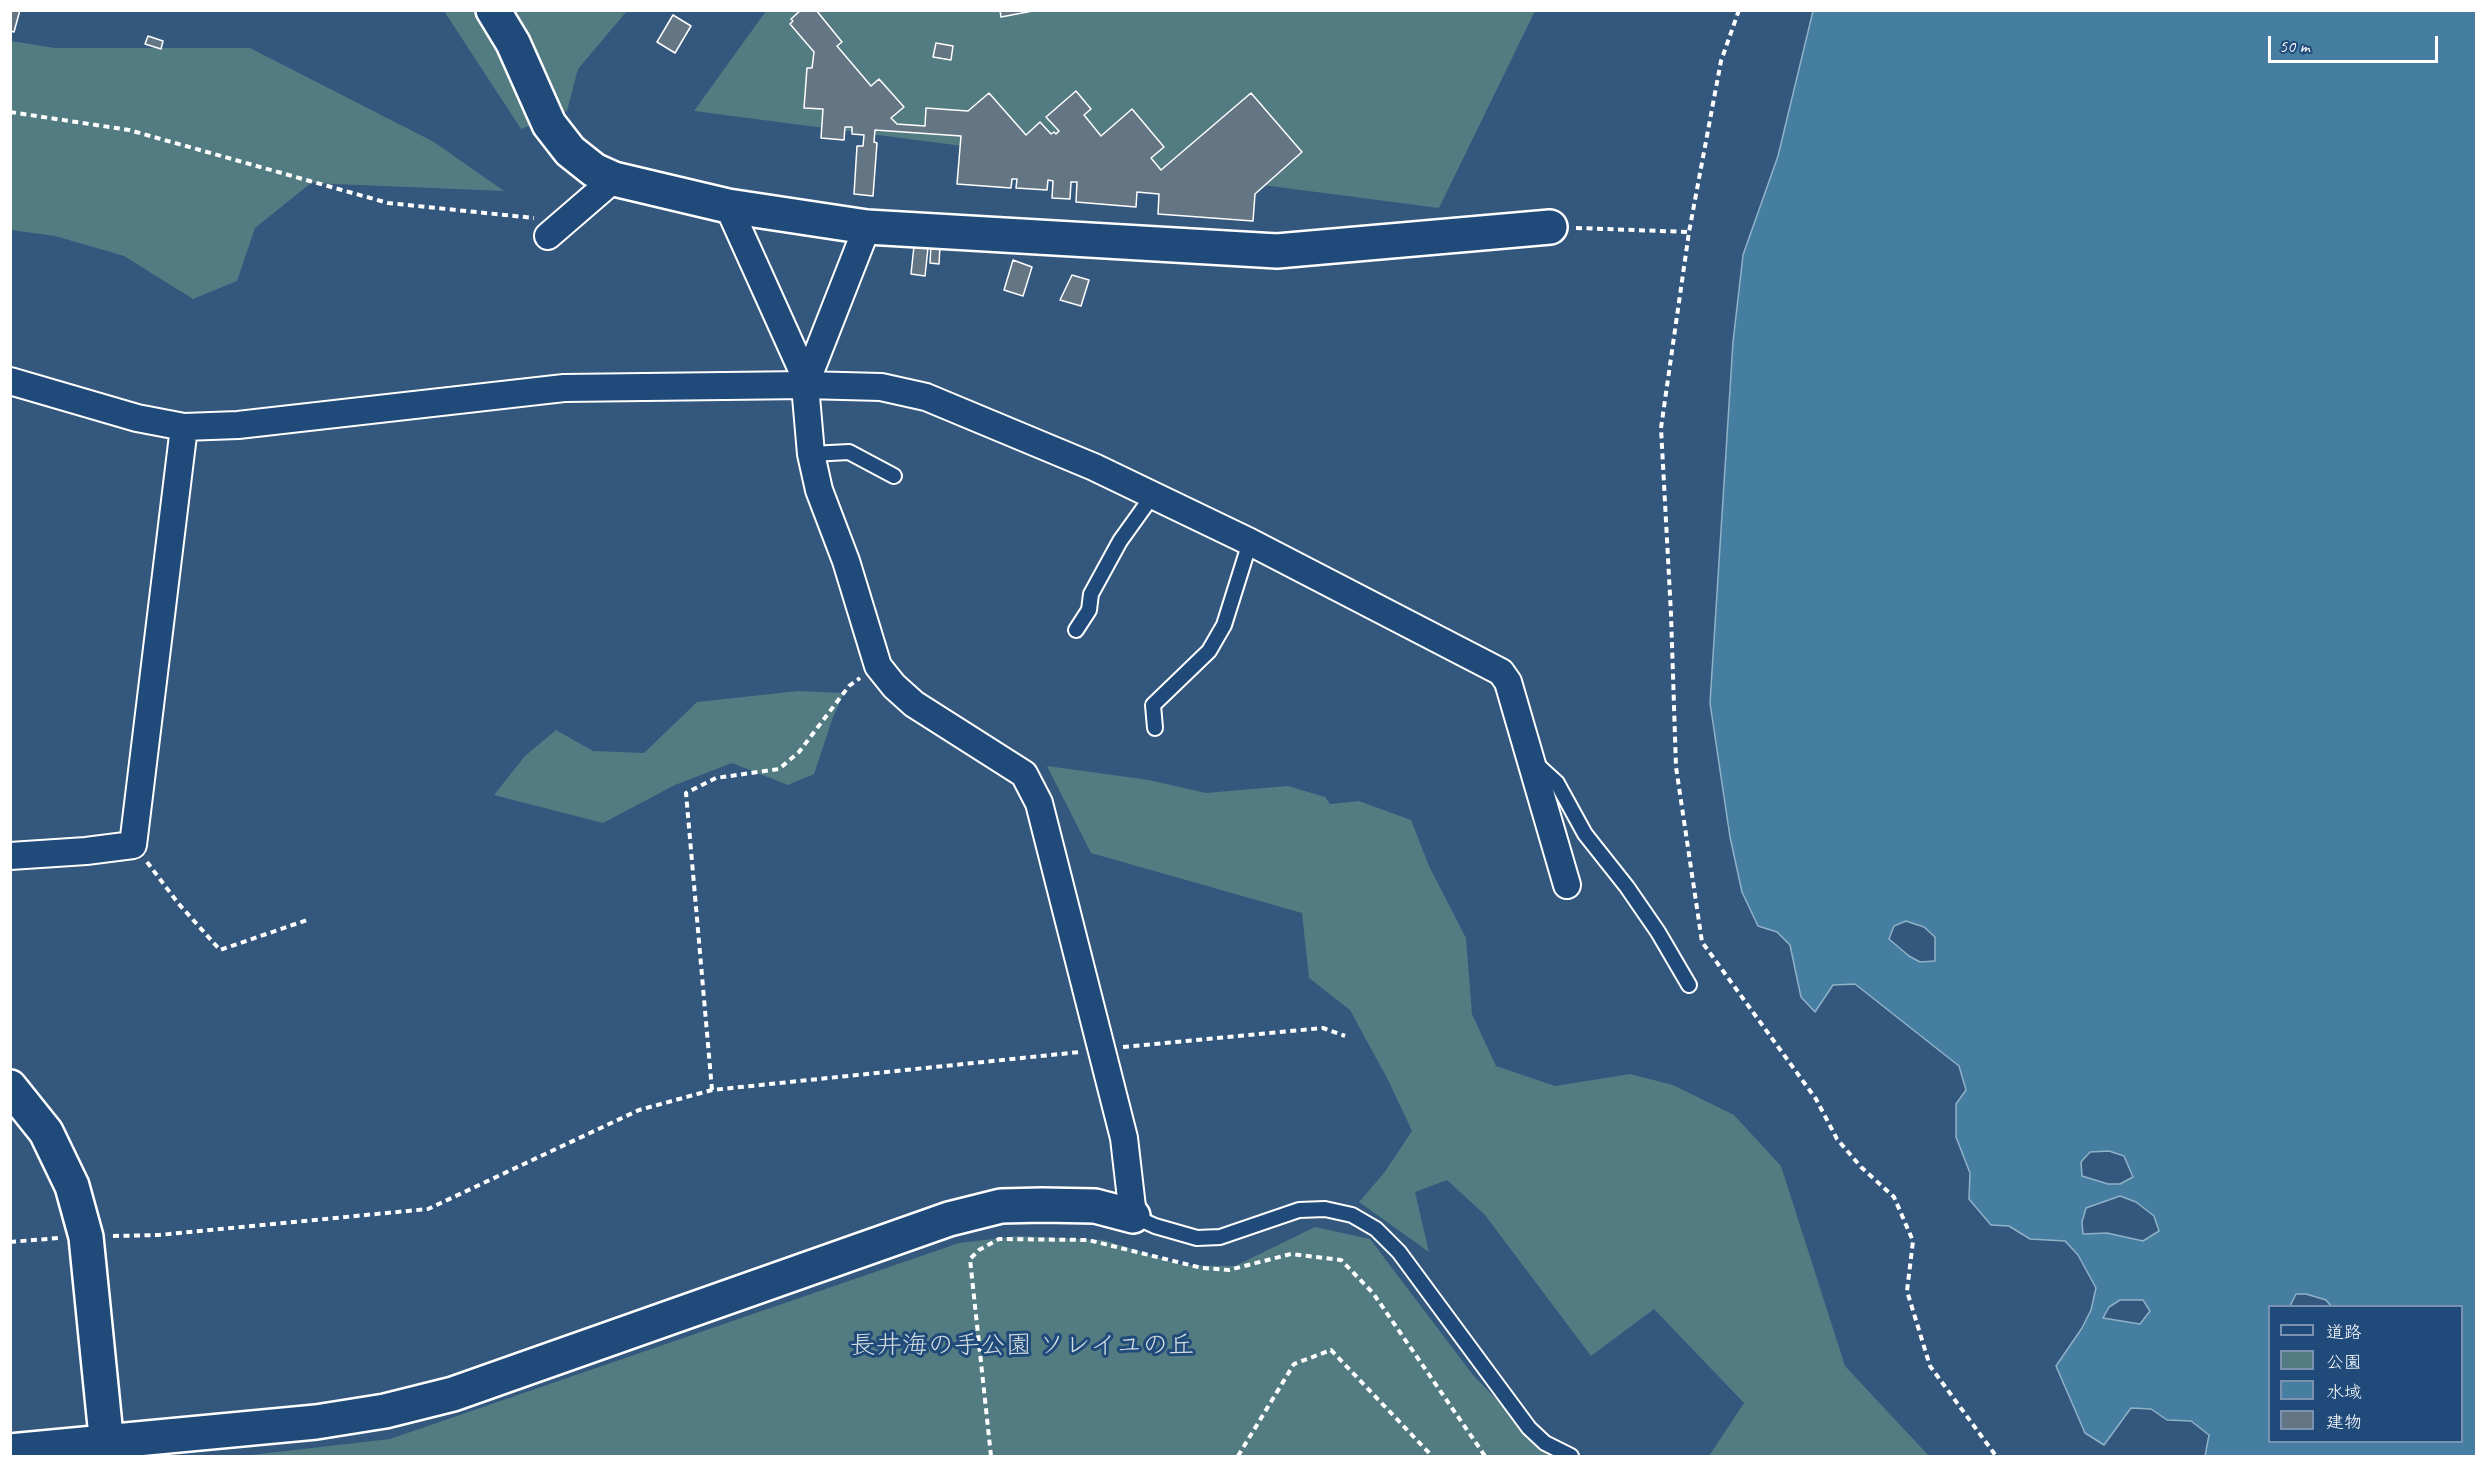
<!DOCTYPE html>
<html>
<head>
<meta charset="utf-8">
<style>
	body { margin:0 }
	#map { position:relative; width:2487px; height:1467px; overflow:hidden; background:#34577d; font-family:Caveat,"Klee One",sans-serif }
	canvas { display:block }
	.frame { position:absolute; inset:0; border:12px solid #fff; pointer-events:none }
	.legend { position:absolute; left:2268px; top:1305px; width:195px; height:138px; box-sizing:border-box; background:#1f4a7a; border:2px solid #7992af; margin:0; padding:8px 10px; list-style:none; font-size:18px; color:#fff }
	.legend li { display:flex; align-items:center; gap:12px; height:30px }
	.legend b { width:30px; border:2px solid #7992af }
	.scale { position:absolute; left:2268px; top:36px; width:170px; height:27px; box-sizing:border-box; border:3px solid #fff; border-top:0; padding-left:8px; font-size:18px; line-height:21px; white-space:nowrap; color:#fff; -webkit-text-stroke:4px #1f4a7a; paint-order:stroke }
</style>
</head>
<body>
<div id="map">
<canvas width="2487" height="1467"></canvas>
<div class="frame"></div>
<ul class="legend">
<li><b style="height:8px;background:#1f4a7a"></b>道路</li>
<li><b style="height:16px;background:#537b82"></b>公園</li>
<li><b style="height:16px;background:#467ea1"></b>水域</li>
<li><b style="height:16px;background:#647584"></b>建物</li>
</ul>
<div class="scale">50 m</div>
</div>
<script>
const ctx = document.querySelector('canvas').getContext('2d');
ctx.lineJoin = 'round';
function paint(path, color) {
  ctx.fillStyle = color;
  ctx.fill(path, 'evenodd');
}
function poly(rows) {
  const path = new Path2D();
  for (const r of rows) {
    path.moveTo(r[0], r[1]);
    for (let i = 2; i < r.length; i += 2) path.lineTo(r[i], r[i + 1]);
  }
  return path;
}
function stroke(path, color, width, dash) {
  ctx.strokeStyle = color;
  ctx.lineWidth = width;
  ctx.lineCap = dash ? 'butt' : 'round';
  ctx.setLineDash(dash || []);
  ctx.stroke(path);
}
function write(font, color, halo, rows, align = 'center') {
  ctx.font = font + ' Caveat,"Klee One",sans-serif';
  ctx.lineWidth = 6;
  ctx.setLineDash([]);
  ctx.textBaseline = 'middle';
  ctx.strokeStyle = halo;
  ctx.fillStyle = color;
  for (const [text, x, y, turn = 0] of rows) {
    ctx.save();
    ctx.translate(x, y);
    ctx.rotate((+turn || 0) * Math.PI / 180);
    ctx.textAlign = isNaN(turn) ? turn : align;
    if (halo) ctx.strokeText(text, 0, 0);
    ctx.fillText(text, 0, 0);
    ctx.restore();
  }
}
paint(poly([
	[444,11,627,11,578,69,567,111,521,129],
	[766,11,1535,11,1439,208,694,111],
	[11,41,55,48,250,48,434,142,504,191,311,183,255,228,237,281,193,299,124,256,55,236,11,230],
	[798,691,844,693,833,717,814,774,788,785,732,763,675,785,603,823,494,795,525,756,556,730,593,751,644,753,697,702],
	[1047,766,1149,780,1206,793,1288,786,1325,797,1330,804,1359,801,1411,820,1429,866,1466,938,1472,1014,1496,1066,1555,1086,1630,1074,1673,1085,1734,1115,1781,1166,1845,1366,1929,1456,1709,1456,1744,1403,1654,1309,1591,1356,1485,1215,1447,1180,1415,1192,1429,1252,1359,1202,1384,1173,1412,1131,1388,1080,1350,1010,1309,978,1302,913,1091,853],
	[1315,1227,1370,1239,1473,1375,1552,1456,242,1456,390,1439,959,1243,1018,1236,1104,1240,1182,1265,1235,1266]
]), '#537b82');
const water = poly([
	[1813,11,2476,11,2476,1456,2205,1456,2209,1435,2191,1421,2167,1420,2151,1409,2131,1408,2104,1445,2085,1433,2056,1366,2082,1328,2091,1310,2096,1288,2078,1255,2065,1241,2030,1239,2009,1226,1991,1225,1969,1199,1970,1173,1956,1137,1956,1104,1966,1090,1959,1066,1855,984,1833,985,1815,1012,1801,997,1790,945,1777,932,1758,926,1742,892,1730,837,1710,703,1733,342,1743,255,1778,156,1813,11],
	[1906,921,1924,927,1935,937,1935,961,1920,962,1909,956,1889,939,1894,926,1906,921],
	[2109,1151,2124,1156,2133,1177,2120,1184,2108,1184,2082,1176,2081,1162,2090,1152,2109,1151],
	[2120,1196,2136,1202,2154,1216,2159,1231,2143,1241,2107,1233,2083,1234,2082,1222,2086,1208,2120,1196],
	[2296,1294,2306,1294,2326,1300,2331,1306,2462,1306,2462,1442,2270,1442,2270,1306,2290,1306,2296,1294],
	[2120,1300,2143,1300,2150,1311,2140,1324,2103,1318,2109,1307,2120,1300]
]);
paint(water, '#467ea1');
stroke(water, '#90b2c7', 1.5);
const building = poly([
	[10,10,20,10,14,32,10,31,10,10],
	[801,10,816,10,842,42,837,46,871,86,879,79,904,107,891,118,897,124,925,126,926,108,968,111,989,93,1026,135,1040,122,1051,134,1054,132,1056,134,1059,131,1046,117,1076,91,1091,109,1084,115,1101,136,1132,109,1164,147,1151,158,1161,170,1251,93,1302,152,1255,194,1253,221,1158,214,1159,194,1137,192,1136,207,1076,202,1077,182,1071,182,1070,199,1052,198,1053,181,1048,180,1047,190,1016,188,1017,179,1012,179,1011,188,957,184,961,136,875,130,874,142,877,143,873,196,854,194,857,146,863,146,864,135,852,134,852,127,845,127,844,140,821,138,823,109,804,108,807,68,812,68,814,52,790,24,793,21,791,19,801,10],
	[1000,10,1038,10,1001,17,1000,10],
	[673,15,691,26,675,53,657,42,673,15],
	[148,36,163,41,161,49,145,44,148,36],
	[936,43,953,46,951,60,933,57,936,43],
	[931,245,940,246,939,264,930,263,931,245],
	[914,246,928,248,925,276,911,274,914,246],
	[1013,260,1032,267,1023,296,1004,290,1013,260],
	[1072,275,1089,280,1081,306,1060,300,1072,275]
]);
paint(building, '#647584');
stroke(building, '#fff', 1.5);
const lane = poly([
	[811,454,849,452,894,476],
	[1076,630,1089,610,1091,594,1120,541,1153,495],
	[1155,728,1153,705,1209,651,1224,625,1250,542],
	[1535,763,1557,783,1585,834,1627,887,1658,932,1689,985],
	[1133,1216,1155,1226,1197,1238,1220,1237,1299,1210,1325,1209,1352,1215,1376,1229,1399,1252,1529,1428,1545,1443,1571,1456]
]);
const street = poly([
	[728,206,802,370,805,385,811,454,819,490,846,561,878,666,894,686,914,704,1024,774,1039,803,1124,1138,1133,1216],
	[548,236,614,179],
	[10,381,137,418,184,427,238,425,564,388,805,385,881,387,926,397,1094,467,1250,542,1501,672,1508,682,1567,885],
	[805,385,867,227],
	[10,856,86,851,133,845,184,427]
]);
const secondary = poly([
	[493,10,513,43,549,124,570,151,594,170,614,179,728,206,867,227,1277,251,1550,227],
	[10,1087,46,1132,72,1186,86,1237,108,1456],
	[10,1451,316,1422,385,1411,453,1394,949,1219,1001,1206,1042,1205,1095,1206,1133,1216]
]);
stroke(lane, '#fff', 18);
stroke(street, '#fff', 30);
stroke(secondary, '#fff', 38);
stroke(poly([
	[1739,10,1721,61,1689,232,1661,428,1671,614,1676,767,1702,942,1816,1099,1837,1139,1861,1167,1894,1197,1913,1241,1907,1291,1930,1366,1996,1456],
	[10,112,129,130,388,203,534,218],
	[1576,228,1689,232],
	[147,862,178,903,220,950,307,920],
	[1123,1047,1323,1028,1345,1036],
	[712,1090,686,793,716,778,779,769,799,752,849,686,860,678],
	[113,1236,159,1235,428,1209,639,1110,712,1090,1080,1052],
	[10,1242,58,1238],
	[991,1456,970,1259,979,1250,999,1239,1088,1240,1202,1268,1229,1270,1291,1254,1341,1260,1373,1293,1485,1456],
	[1238,1456,1294,1364,1331,1350,1432,1456]
]), '#fff', 4, [6, 4.5]);
stroke(lane, '#1f4a7a', 14);
stroke(street, '#1f4a7a', 26);
stroke(secondary, '#1f4a7a', 33);
write('26px', '#d4dee0', '#1f4a7a', [
	["長井海の手公園 ソレイユの丘",1022,1346]
]);
</script>
</body>
</html>
